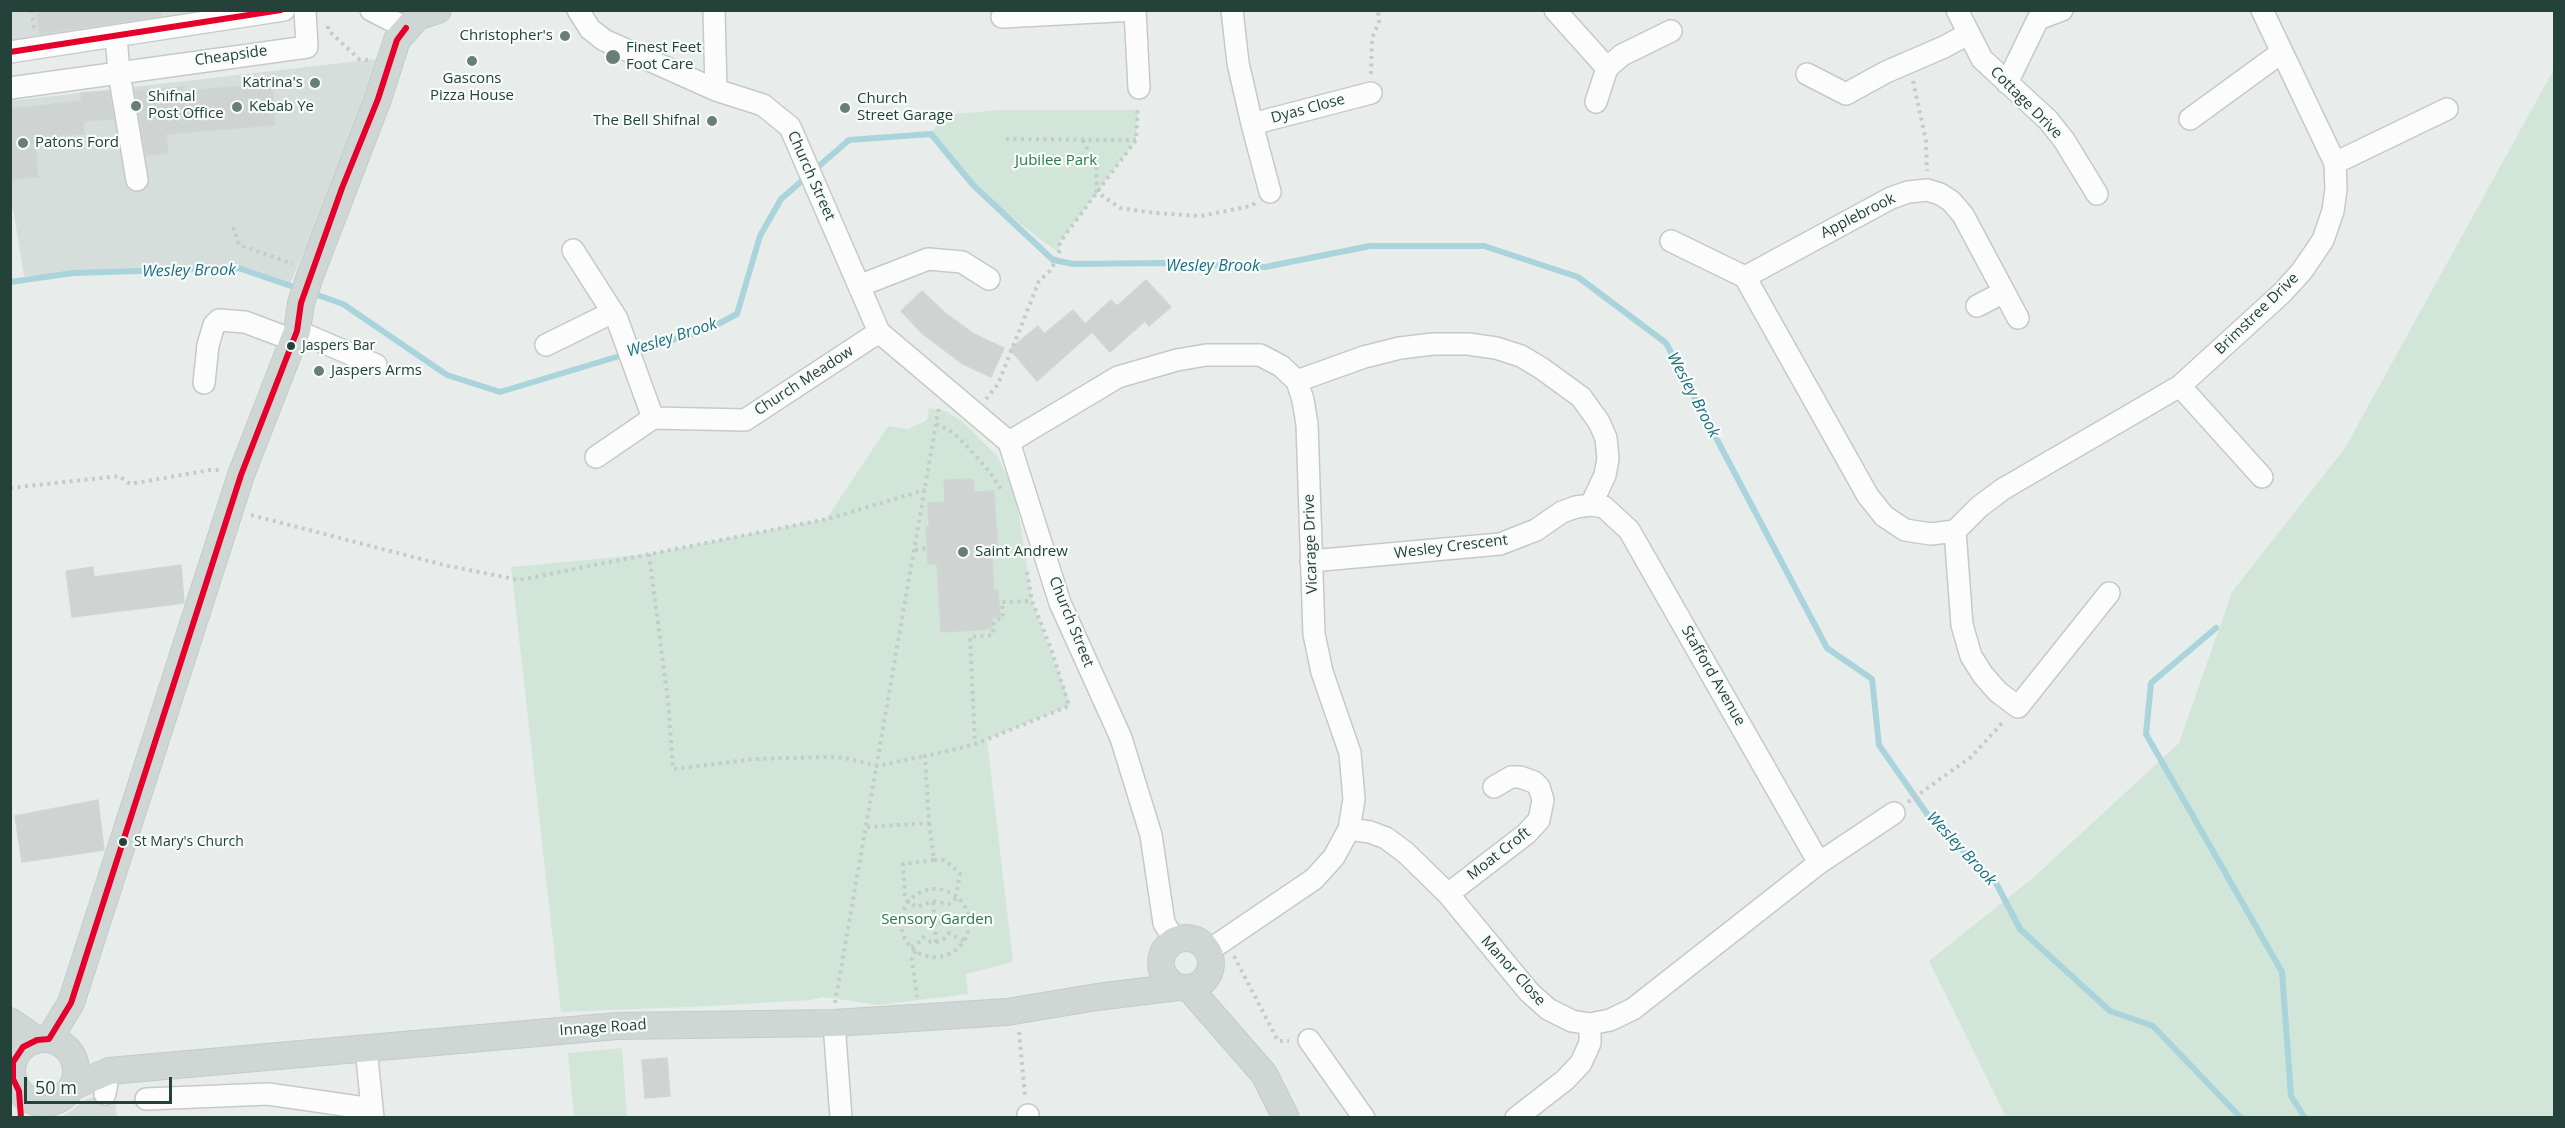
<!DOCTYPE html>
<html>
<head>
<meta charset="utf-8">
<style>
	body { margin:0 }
	#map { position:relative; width:2565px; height:1128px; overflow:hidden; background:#e8edeb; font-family:"Open Sans",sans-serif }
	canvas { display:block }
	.frame { position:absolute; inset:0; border:12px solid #24423a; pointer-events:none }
	.scale { position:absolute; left:24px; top:1077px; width:148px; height:27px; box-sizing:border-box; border:3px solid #24423a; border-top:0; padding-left:8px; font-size:18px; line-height:21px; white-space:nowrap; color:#24423a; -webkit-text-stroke:4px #f7fbf9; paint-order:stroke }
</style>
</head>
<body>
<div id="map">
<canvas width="2565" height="1128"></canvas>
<div class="frame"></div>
<div class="scale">50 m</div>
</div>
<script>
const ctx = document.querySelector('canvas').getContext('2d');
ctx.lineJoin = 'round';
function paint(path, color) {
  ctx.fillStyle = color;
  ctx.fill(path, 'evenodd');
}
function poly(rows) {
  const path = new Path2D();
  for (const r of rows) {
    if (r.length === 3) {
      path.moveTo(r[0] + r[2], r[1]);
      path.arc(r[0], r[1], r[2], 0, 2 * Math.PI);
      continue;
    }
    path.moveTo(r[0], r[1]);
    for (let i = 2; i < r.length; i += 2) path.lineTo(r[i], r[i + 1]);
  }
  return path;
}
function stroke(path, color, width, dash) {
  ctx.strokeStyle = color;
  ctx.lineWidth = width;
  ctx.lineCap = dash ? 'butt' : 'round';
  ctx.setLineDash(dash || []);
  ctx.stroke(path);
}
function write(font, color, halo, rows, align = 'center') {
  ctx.font = font + ' "Open Sans",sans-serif';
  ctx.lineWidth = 4.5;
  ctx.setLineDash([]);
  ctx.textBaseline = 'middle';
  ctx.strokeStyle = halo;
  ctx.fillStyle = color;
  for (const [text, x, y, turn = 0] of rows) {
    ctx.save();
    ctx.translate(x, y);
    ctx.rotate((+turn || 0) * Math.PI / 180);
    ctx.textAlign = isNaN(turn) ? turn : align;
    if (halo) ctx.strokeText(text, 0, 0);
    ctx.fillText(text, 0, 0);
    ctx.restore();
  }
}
paint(poly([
	[11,11,222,11,11,48],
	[377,59,381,75,289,286,238,268,24,276,13,209,11,208,10,101],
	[105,1094,115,1095,117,1117,61,1118,87,1099]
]), '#d6dedb');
paint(poly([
	[2554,69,2554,1117,2006,1117,1929,961,2034,877,2179,743,2232,592,2345,448],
	[1001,110,1138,110,1136,140,1060,242,1059,253,992,202,931,134,943,115],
	[929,408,946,411,963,422,997,456,1006,473,1017,503,1032,601,1071,705,987,739,1013,962,966,974,968,994,879,1005,823,997,810,1000,710,1006,561,1012,511,567,649,554,826,519,888,426,908,429,915,426,927,420],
	[622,1048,627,1117,574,1117,568,1053]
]), '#d1e6d8');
stroke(poly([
	[10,282,73,273,238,268,300,289],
	[309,292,343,304,447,375,500,392,709,329,737,314,760,236,781,199,849,140,931,134,973,185,1053,260,1074,264,1163,263,1265,267,1370,246,1484,246,1578,277,1666,343,1827,648,1872,679,1879,745,1932,821,1995,881,2020,929,2110,1011,2153,1026,2241,1118],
	[2216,628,2151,683,2146,734,2282,972,2291,1096,2305,1118]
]), '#a9d4db', 6);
const building = poly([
	[36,10,160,10,161,16,40,34,36,10],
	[272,84,275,125,166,134,168,153,146,155,135,91,184,87,184,91,272,84],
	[109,91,114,119,83,121,84,134,35,137,38,177,10,179,10,109,82,101,81,93,109,91],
	[1146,280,1171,307,1149,326,1145,321,1110,352,1092,332,1037,381,1010,349,1038,326,1044,334,1073,310,1085,324,1111,300,1117,306,1146,280],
	[922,291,944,312,974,334,1004,348,991,377,961,363,923,334,901,311,922,291],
	[973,479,974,492,994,491,998,556,992,557,994,591,998,590,1000,617,992,618,992,629,941,632,937,564,928,564,926,527,929,527,928,503,945,502,944,480,973,479],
	[181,565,184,603,72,617,66,571,93,567,94,577,181,565],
	[98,800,104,850,22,862,15,816,98,800],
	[667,1058,670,1096,645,1098,642,1060,667,1058]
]);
paint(building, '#cfd4d2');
stroke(building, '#d1d6d4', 1.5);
const minor = poly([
	[371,10,406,28],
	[578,10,590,29,604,40,716,90,763,105,790,127,879,332,1009,442,1060,603,1121,738,1151,835,1164,923,1172,936,1177,940],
	[714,10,716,90],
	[1232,10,1238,63,1252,124,1371,93],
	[1555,10,1607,68,1622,55,1671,31],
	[1957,10,1982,59,2048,120,2064,140,2097,194],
	[1002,17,1135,10,1139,88],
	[10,52,284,10],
	[1807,74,1846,94,1886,72,1944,47,1968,34],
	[2007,83,2038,19,2062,10],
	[10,88,119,73,116,36],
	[1596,102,1607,68],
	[2190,119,2282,52],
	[1252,124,1270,192],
	[2335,163,2447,109],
	[137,180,119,73,307,47,305,10],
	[1671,241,1745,277],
	[573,250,617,319,653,418,745,420,879,332],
	[859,286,928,259,962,262,989,279],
	[1977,306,2004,292],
	[297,331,376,365],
	[546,345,613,312],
	[1297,381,1364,357,1400,348,1433,344,1468,344,1496,348,1521,356,1541,368,1581,397,1599,422,1606,438,1608,459,1605,475,1591,505,1576,507,1562,512,1536,530,1500,544,1311,561],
	[204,383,208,345,214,325,219,320,245,322,293,340],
	[2180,386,2262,477],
	[1009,442,1118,377,1177,360,1206,355,1260,355,1281,366,1297,381,1303,400,1307,424,1314,634,1322,672,1350,753,1354,799,1349,829,1334,857,1314,879,1208,951],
	[596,457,653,418],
	[1591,505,1604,507,1629,530,1819,863],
	[1955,531,1979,507,2003,489,2180,386,2282,293,2302,271,2323,240,2333,211,2336,189,2335,163,2262,10],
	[1955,531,1931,534,1905,530,1884,516,1868,496,1745,277,1891,198,1908,192,1927,190,1940,194,1951,201,1963,215,2018,318],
	[1955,531,1962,625,1971,656,1983,675,1998,692,2018,707,2109,593],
	[1349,829,1370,832,1386,838,1406,853,1448,894,1529,992,1548,1009,1572,1021,1590,1024,1590,1043,1581,1063,1565,1080,1516,1118],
	[1448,894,1526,834,1539,820,1543,800,1539,787,1534,782,1520,777,1511,777,1494,787],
	[834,1023,841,1118],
	[1590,1024,1610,1020,1633,1009,1819,863,1894,813],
	[1309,1040,1364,1118],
	[366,1048,373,1118],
	[10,1079,13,1079],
	[105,1094,109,1071],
	[146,1099,268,1094,372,1109],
	[1028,1118,1028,1115]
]);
const major = poly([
	[1186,963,25],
	[1189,988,1264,1074,1286,1118],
	[10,1021,37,1040],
	[44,1071,32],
	[49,1039,71,1003,241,475,297,331,301,303,310,276,378,99,397,40,417,17,438,10],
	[74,1086,109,1071,617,1026,834,1023,1007,1012,1097,997,1178,987]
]);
stroke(minor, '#c5cac8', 24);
stroke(major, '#c3ccc9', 28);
stroke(poly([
	[32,10,34,30],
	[328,26,328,30,359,59,368,60],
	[1371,74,1372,38,1379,22,1378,10],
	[1913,81,1926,141,1927,171],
	[1006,139,1136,140],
	[1083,140,1096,166,1097,192,1120,208,1155,213,1201,216,1251,206,1255,203],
	[233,227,239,245,293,264],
	[986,399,998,384,1039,281,1051,270,1059,253,1060,242,1136,140,1138,106],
	[936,424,949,430,964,443,990,472,1002,491],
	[10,488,119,476,130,484,210,470,222,470],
	[251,515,444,565,519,580,827,519,925,490],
	[915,550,927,548],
	[649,554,668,701,673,769,755,759,828,757,845,758,877,766,925,756],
	[1027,572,1032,601],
	[1908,802,1971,757,2005,720],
	[929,823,934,860,903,864,905,897,908,902,917,907,933,901,949,904,958,897],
	[867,827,929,823,925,756,956,749,978,743,1069,706,1052,651,1032,601,1002,602,1003,618,994,621,993,635,970,637,975,743],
	[934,860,944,860,960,873,956,896],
	[935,923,34],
	[901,923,937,923,969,919],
	[936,942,943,940,949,933,964,941],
	[911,947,919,942,923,937,931,942,936,942,933,901],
	[916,951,912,959,917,997],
	[1234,956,1278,1041,1289,1041],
	[835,1003,939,407],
	[1019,1032,1025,1096]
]), '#c3ccca', 4, [3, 4.5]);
stroke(minor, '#fcfcfc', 21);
stroke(major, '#cfd7d5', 26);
stroke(poly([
	[10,52,281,10],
	[21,1118,19,1091,13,1079,13,1062,23,1047,37,1040,49,1039,71,1003,241,475,297,331,301,303,342,188,378,99,397,40,406,28]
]), '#e4002b', 6);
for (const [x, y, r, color] of [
	[565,36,6,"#697e78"],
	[613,57,8,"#697e78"],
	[472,61,6,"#697e78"],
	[315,83,6,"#697e78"],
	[136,106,6,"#697e78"],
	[237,107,6,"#697e78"],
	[845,108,6,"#697e78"],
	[712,121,6,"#697e78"],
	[23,143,6,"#697e78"],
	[291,346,5,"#24423a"],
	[319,371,6,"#697e78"],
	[963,552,6,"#697e78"],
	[123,842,5,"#24423a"]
]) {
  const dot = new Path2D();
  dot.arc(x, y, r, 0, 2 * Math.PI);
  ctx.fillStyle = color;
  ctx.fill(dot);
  stroke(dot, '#f7fbf9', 2);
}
write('14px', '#24423a', '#f7fbf9', [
	["Jaspers Bar",302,346],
	["St Mary's Church",134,842]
], 'left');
write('15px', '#24423a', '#f7fbf9', [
	["Christopher's",553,36,"right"],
	["Finest Feet",626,48],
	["Foot Care",626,65],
	["Gascons",472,79,"center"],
	["Pizza House",472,96,"center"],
	["Katrina's",303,83,"right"],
	["Shifnal",148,97],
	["Post Office",148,114],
	["Church",857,99],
	["Street Garage",857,116],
	["Kebab Ye",249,107],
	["The Bell Shifnal",700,121,"right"],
	["Patons Ford",35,143],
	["Jaspers Arms",331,371],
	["Saint Andrew",975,552]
], 'left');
write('15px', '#24423a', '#f7fbf9', [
	["Cheapside",231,56,-8],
	["Cottage Drive",2026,103,45],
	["Dyas Close",1308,109,-15],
	["Church Street",811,176,66],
	["Applebrook",1858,216,-27],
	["Brimstree Drive",2257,314,-44],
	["Church Meadow",804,381,-33],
	["Vicarage Drive",1311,544,-92],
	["Wesley Crescent",1451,547,-7],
	["Church Street",1071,622,68],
	["Stafford Avenue",1713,676,60],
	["Moat Croft",1499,854,-38],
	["Manor Close",1513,971,48],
	["Innage Road",603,1028,-4]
]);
write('15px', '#2d7a4b', '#f7fbf9', [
	["Jubilee Park",1056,161],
	["Sensory Garden",937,920]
]);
write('italic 16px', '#1c6f80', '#f7fbf9', [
	["Wesley Brook",1213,266],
	["Wesley Brook",189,271,-1],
	["Wesley Brook",672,338,-18],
	["Wesley Brook",1693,395,62],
	["Wesley Brook",1961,849,47]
]);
</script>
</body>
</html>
